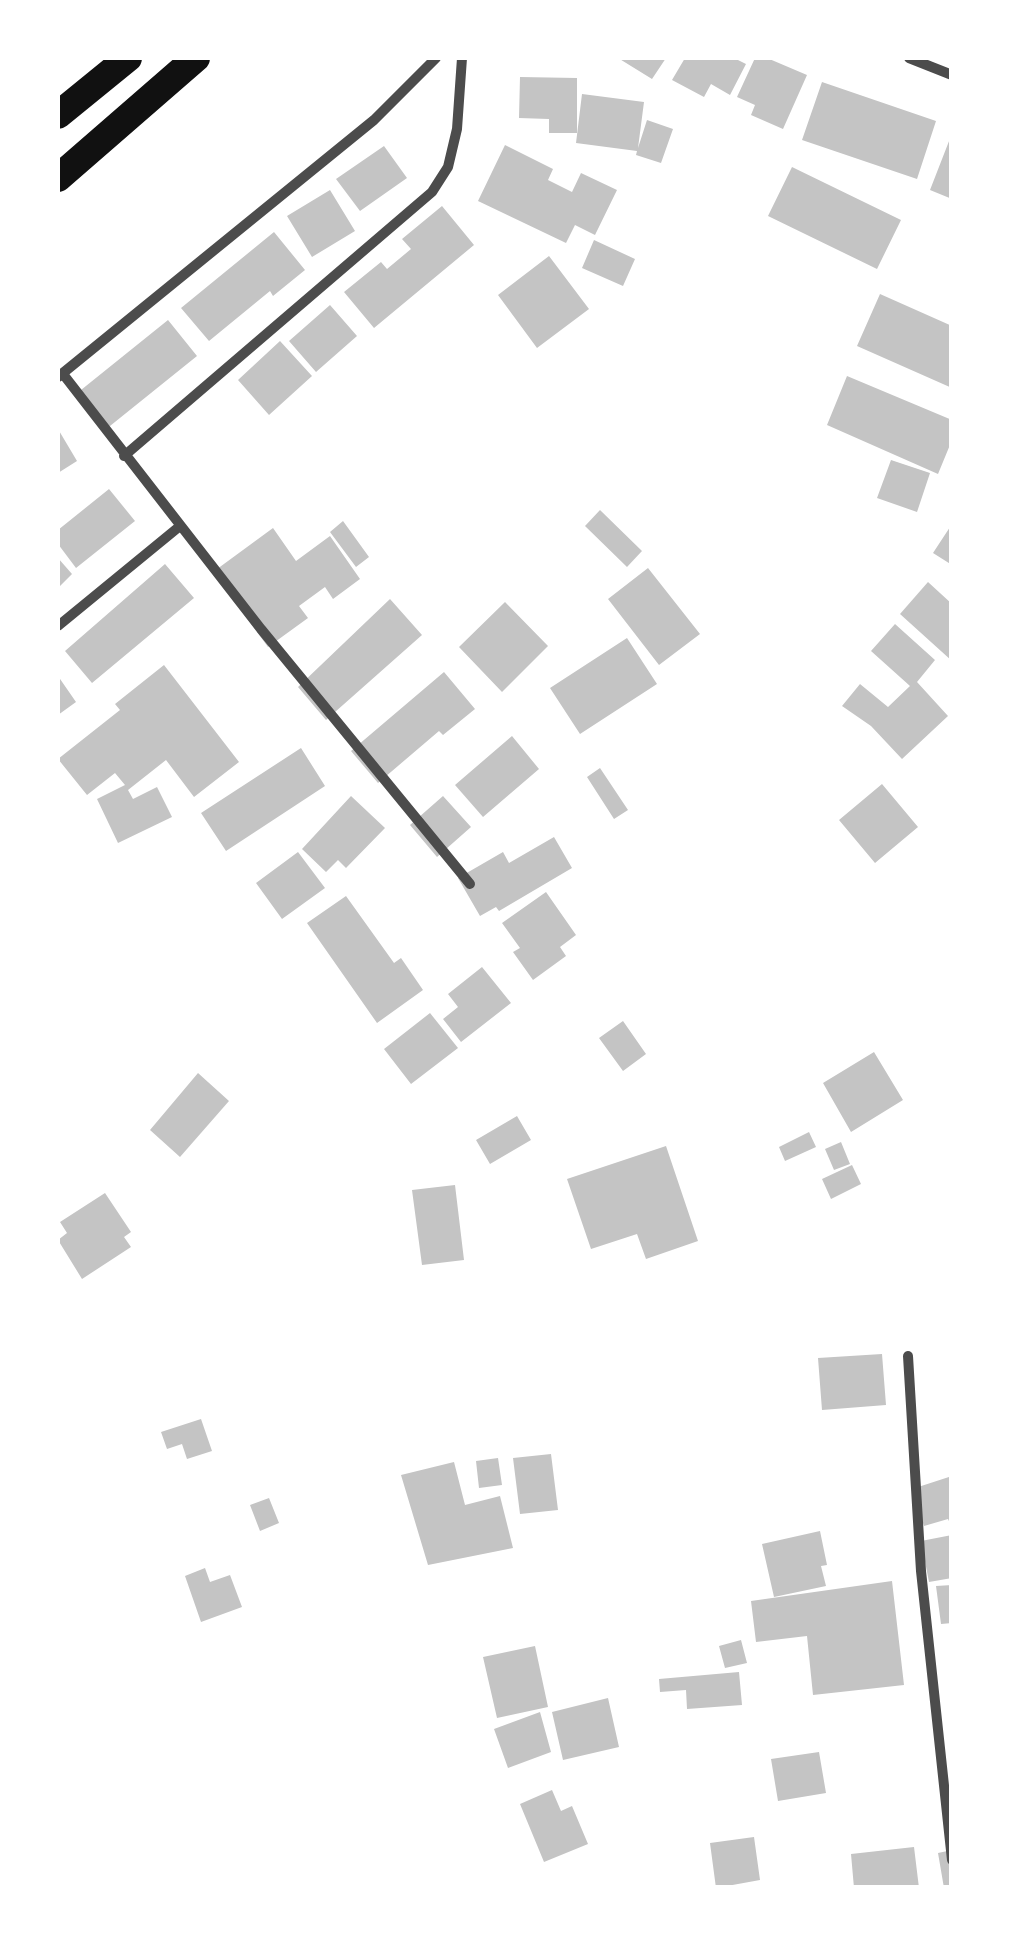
<!DOCTYPE html>
<html>
<head>
<meta charset="utf-8">
<style>
	body { margin:0 }
	#map { position:relative; width:1009px; height:1945px; overflow:hidden; background:#fff; font-family:"PT Sans",sans-serif }
	canvas { display:block }
	.frame { position:absolute; inset:0; border:60px solid #fff; pointer-events:none }
</style>
</head>
<body>
<div id="map">
<canvas width="1009" height="1945"></canvas>
<div class="frame"></div>
</div>
<script>
const ctx = document.querySelector('canvas').getContext('2d');
ctx.lineJoin = 'round';
function paint(path, color) {
  ctx.fillStyle = color;
  ctx.fill(path, 'evenodd');
}
function poly(rows) {
  const path = new Path2D();
  for (const r of rows) {
    path.moveTo(r[0], r[1]);
    for (let i = 2; i < r.length; i += 2) path.lineTo(r[i], r[i + 1]);
  }
  return path;
}
function stroke(path, color, width, dash) {
  ctx.strokeStyle = color;
  ctx.lineWidth = width;
  ctx.lineCap = dash ? 'butt' : 'round';
  ctx.setLineDash(dash || []);
  ctx.stroke(path);
}
paint(poly([
	[618,58,666,58,652,79],
	[685,58,734,58,746,64,730,95,711,84,704,97,672,80],
	[755,58,767,58,807,75,783,129,751,115,755,105,737,97],
	[520,77,577,78,577,133,549,133,549,119,519,118],
	[822,82,936,121,917,179,802,140],
	[582,94,644,102,638,148,647,120,673,129,661,163,636,155,637,151,576,143],
	[951,136,952,136,952,199,930,190],
	[505,145,553,169,548,180,572,192,581,173,617,190,595,235,575,225,566,243,478,201],
	[384,146,407,178,360,211,336,179],
	[792,167,901,220,877,269,768,216],
	[330,190,355,231,312,257,287,216],
	[442,206,474,245,374,328,344,292,381,262,387,269,411,249,402,239],
	[274,232,305,270,273,296,270,291,209,341,181,308],
	[594,240,635,259,623,286,582,268],
	[549,256,589,309,537,348,498,295],
	[880,294,952,326,952,388,857,346],
	[330,305,357,336,316,372,289,341],
	[168,320,197,356,105,430,76,394],
	[280,341,312,376,269,415,238,380],
	[847,376,952,420,952,440,938,474,827,425],
	[58,429,77,461,58,473],
	[891,460,930,473,917,512,877,498],
	[109,489,135,521,76,568,58,544,58,530],
	[600,510,642,551,627,567,585,526],
	[343,521,369,557,356,567,330,532],
	[952,524,952,565,933,553],
	[273,528,296,561,330,536,360,579,333,599,325,587,299,606,308,618,268,647,213,572],
	[58,558,72,574,58,588],
	[165,564,194,598,92,683,65,651],
	[648,568,700,634,659,665,608,599],
	[928,582,952,604,952,661,900,614],
	[390,599,422,635,326,720,298,687],
	[505,602,548,646,502,692,459,647],
	[895,624,935,660,917,682,948,716,902,759,871,726,842,706,860,684,888,707,910,686,871,651],
	[627,638,657,684,580,734,550,688],
	[164,665,239,762,194,797,166,760,128,790,133,799,157,787,172,817,118,843,97,799,125,785,115,773,87,795,58,759,120,710,115,704],
	[444,672,475,709,443,735,439,731,378,783,351,751],
	[58,676,76,702,58,715],
	[512,736,539,769,483,817,455,785],
	[301,748,325,786,226,851,201,813],
	[600,768,628,810,614,819,587,777],
	[882,784,918,827,875,863,839,820],
	[351,796,385,828,346,868,338,860,326,872,302,849],
	[443,796,471,827,437,857,410,825],
	[554,837,572,868,499,911,496,907,480,916,458,878,503,852,509,863],
	[298,852,325,888,282,919,256,883],
	[546,892,576,935,560,947,566,956,533,980,513,952,520,948,502,923],
	[346,896,394,963,401,958,423,990,377,1023,307,923],
	[482,967,511,1003,461,1042,443,1019,458,1007,448,994],
	[430,1013,458,1048,411,1084,384,1049],
	[623,1021,646,1054,623,1071,599,1038],
	[874,1052,903,1100,851,1132,823,1083],
	[198,1073,229,1101,180,1157,150,1130],
	[517,1116,531,1140,490,1164,476,1140],
	[809,1132,816,1147,785,1161,779,1147],
	[841,1142,850,1164,834,1170,825,1149],
	[666,1146,698,1241,646,1259,637,1234,591,1249,567,1179],
	[852,1165,861,1184,831,1199,822,1179],
	[455,1185,464,1260,422,1265,412,1190],
	[105,1193,131,1232,124,1237,131,1247,82,1279,58,1240,67,1233,60,1222],
	[882,1354,886,1405,822,1410,818,1358],
	[201,1419,212,1451,187,1459,182,1444,167,1449,161,1432],
	[551,1454,558,1510,520,1514,513,1458],
	[498,1458,502,1485,479,1488,476,1461],
	[454,1462,465,1505,500,1496,513,1548,428,1565,401,1475],
	[952,1476,952,1528,948,1519,924,1526,912,1489],
	[269,1498,279,1523,260,1531,250,1505],
	[820,1531,827,1565,821,1566,826,1586,774,1597,762,1544],
	[952,1535,952,1578,929,1582,921,1541],
	[205,1568,210,1582,230,1575,242,1607,201,1622,185,1576],
	[892,1581,904,1685,813,1695,807,1636,756,1642,751,1601],
	[952,1585,952,1623,941,1624,936,1586],
	[741,1640,747,1663,725,1668,719,1646],
	[535,1646,548,1707,497,1718,483,1657],
	[739,1672,742,1705,687,1709,686,1690,660,1692,659,1679],
	[608,1698,619,1747,563,1760,552,1712],
	[540,1712,551,1752,508,1768,494,1729],
	[819,1752,826,1793,778,1801,771,1759],
	[552,1790,561,1811,572,1806,588,1844,544,1862,520,1804],
	[754,1837,760,1880,716,1888,710,1843],
	[914,1847,919,1888,854,1888,851,1854],
	[952,1850,952,1888,944,1888,938,1853]
]), '#c4c4c4');
stroke(poly([
	[909,58,952,75],
	[63,374,261,629,470,884],
	[58,377,374,120,436,58],
	[124,456,432,192,448,167,457,129,462,58],
	[58,626,180,526],
	[908,1356,921,1571,952,1860]
]), '#4c4c4c', 10);
stroke(poly([
	[58,115,128,58],
	[58,178,196,58]
]), '#111', 28);
</script>
</body>
</html>
